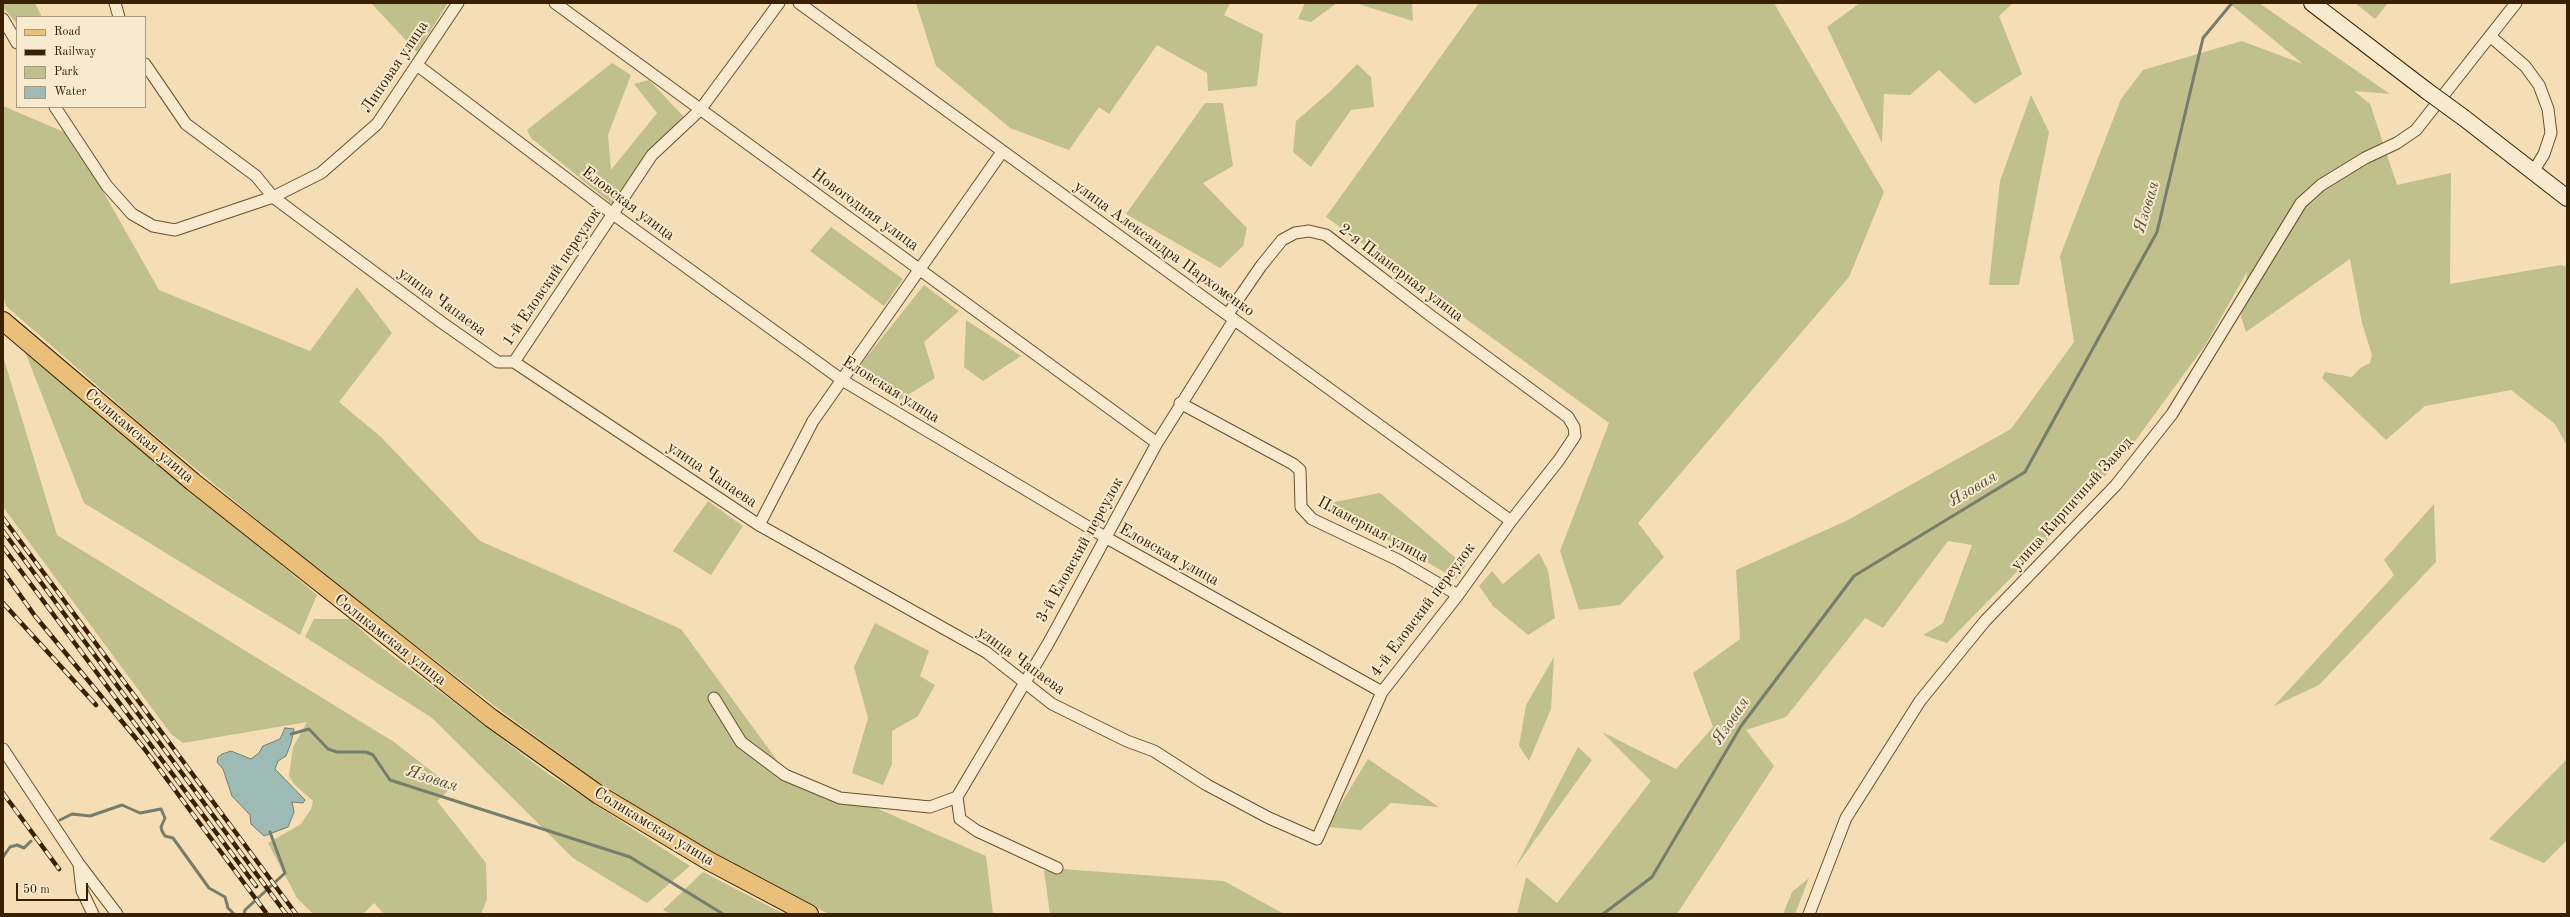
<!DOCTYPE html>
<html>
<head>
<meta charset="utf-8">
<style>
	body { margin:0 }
	#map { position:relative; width:2570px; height:917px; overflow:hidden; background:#f5deb5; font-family:"Old Standard TT",serif }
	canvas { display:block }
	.frame { position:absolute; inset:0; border:4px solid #382001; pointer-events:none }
	.legend { position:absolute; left:16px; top:16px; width:130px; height:92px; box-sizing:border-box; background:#f8eacf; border:1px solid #ab997d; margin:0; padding:5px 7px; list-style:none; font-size:12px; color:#382001 }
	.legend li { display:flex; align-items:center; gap:8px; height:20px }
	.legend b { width:20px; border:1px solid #ab997d }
	.scale { position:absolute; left:16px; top:883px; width:72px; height:18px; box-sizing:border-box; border:2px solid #382001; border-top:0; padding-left:5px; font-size:12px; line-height:14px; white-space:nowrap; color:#382001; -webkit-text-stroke:3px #f8eacf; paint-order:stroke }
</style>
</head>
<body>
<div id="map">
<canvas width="2570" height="917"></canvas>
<div class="frame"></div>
<ul class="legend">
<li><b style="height:5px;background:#eabf7a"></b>Road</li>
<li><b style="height:5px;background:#382001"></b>Railway</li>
<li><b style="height:11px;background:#bfc08c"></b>Park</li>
<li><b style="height:11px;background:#9dbbb4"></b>Water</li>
</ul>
<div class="scale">50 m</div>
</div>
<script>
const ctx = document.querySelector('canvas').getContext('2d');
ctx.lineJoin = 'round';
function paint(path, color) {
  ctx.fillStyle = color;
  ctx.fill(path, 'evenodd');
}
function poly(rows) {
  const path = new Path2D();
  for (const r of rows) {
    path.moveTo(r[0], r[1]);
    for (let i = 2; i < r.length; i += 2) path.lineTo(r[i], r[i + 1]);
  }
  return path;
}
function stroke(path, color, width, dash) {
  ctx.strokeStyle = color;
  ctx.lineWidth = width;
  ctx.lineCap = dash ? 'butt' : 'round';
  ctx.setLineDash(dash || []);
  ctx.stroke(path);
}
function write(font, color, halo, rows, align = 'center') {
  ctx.font = font + ' "Old Standard TT",serif';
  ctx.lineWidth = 4;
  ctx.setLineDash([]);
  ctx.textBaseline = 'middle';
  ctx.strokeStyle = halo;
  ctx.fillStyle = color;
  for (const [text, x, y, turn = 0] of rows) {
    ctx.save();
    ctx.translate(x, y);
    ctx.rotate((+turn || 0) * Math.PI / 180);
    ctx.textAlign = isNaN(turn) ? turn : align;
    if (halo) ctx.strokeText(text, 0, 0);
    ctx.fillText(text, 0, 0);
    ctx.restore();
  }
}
paint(poly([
	[3,3,35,3,42,17,17,17,17,24,3,7],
	[371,3,448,3,417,52],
	[916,3,1230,3,1224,15,1263,34,1257,86,1208,91,1207,73,1157,45,1109,114,1099,107,1069,150,1010,128,936,66],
	[1305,3,1337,3,1311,22,1298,19],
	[1355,3,1412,3,1413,21],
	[1479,3,1774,3,1884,192,1849,277,1638,523,1664,557,1620,605,1579,610,1560,551,1609,423,1326,217],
	[1860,3,2013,3,1999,16,2022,74,1975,104,1939,70,1910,95,1884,94,1882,143,1827,27],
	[2229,3,2259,3,2390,94,2354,91,2370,104,2397,185,2451,173,2450,284,2561,265,2567,267,2567,446,2555,424,2511,390,2425,406,2386,440,2322,378,2325,372,2352,377,2360,368,2370,363,2372,355,2362,323,2350,259,2246,332,2241,317,2247,272,2206,344,2130,448,2046,542,1947,643,1923,635,1943,623,1972,545,1948,541,1883,628,1865,618,1786,717,1746,730,1774,766,1677,914,1517,914,1526,877,1557,903,1651,781,1602,732,1676,769,1713,727,1693,673,1740,639,1736,570,1846,521,2011,429,2074,342,2060,256,2121,99,2143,70,2242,41,2303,64],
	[2355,3,2388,3,2375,19],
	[612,63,631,75,608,135,611,170,657,113,634,84,649,80,684,117,613,205,531,138,527,130],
	[1357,64,1371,77,1374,107,1351,110,1311,167,1293,152,1296,121,1332,90],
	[2031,95,2049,132,2019,285,1989,285,2000,181],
	[1205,103,1223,103,1233,166,1203,183,1247,228,1243,246,1220,268,1126,214],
	[3,106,71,135,159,290,310,351,357,287,392,333,339,402,381,437,480,541,681,629,782,767,986,856,993,914,829,914,706,852,597,781,501,711,321,572,140,423,6,306,3,294],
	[831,227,903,279,884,306,810,251],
	[924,285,959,311,924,342,935,378,900,400,853,374],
	[966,320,1021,356,983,381,964,367],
	[24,349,317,595,300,635,84,503],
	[3,356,57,535,394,742,452,787,437,801,486,863,487,899,481,914,384,914,374,903,363,914,313,914,297,898,268,843,301,824,311,809,313,801,294,784,289,776,293,747,307,722,183,743,171,734,3,507],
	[1380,493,1465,566,1456,579,1369,529,1320,505],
	[708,501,743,526,711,575,673,551],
	[2434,504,2436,562,2319,685,2274,706,2394,575,2384,560],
	[1539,553,1548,570,1555,618,1528,635,1493,606,1479,586,1492,571,1503,584],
	[314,619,350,619,373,641,547,773,690,866,647,903,573,858,432,718,305,637],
	[875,623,929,651,920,676,935,685,918,716,892,731,892,764,883,785,852,773,868,718,854,667],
	[1554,657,1551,709,1529,761,1519,746,1526,705],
	[1578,747,1592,760,1515,868],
	[1368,759,1439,807,1391,803,1361,830,1327,827],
	[2567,759,2567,840,2544,863,2489,839],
	[1062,869,1224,881,1284,914,1050,914,1044,871],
	[703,872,784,914,670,914,663,910],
	[1809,878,1795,914,1783,914,1792,892]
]), '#bfc08c');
const water = poly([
	[285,728,294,729,291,743,286,756,278,761,275,769,305,800,303,803,292,802,294,812,288,827,264,836,251,824,250,815,232,796,223,769,217,762,218,757,222,754,231,751,251,759,259,753,263,746,280,739,285,728]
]);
paint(water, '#9dbbb4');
stroke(water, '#757d6c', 1);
stroke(poly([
	[291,734,309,729,328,749,337,752,366,752,373,755,390,780,630,857,723,914],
	[60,820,72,814,90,816,122,805,140,813,161,809,165,818,161,827,162,831,165,836,173,838,209,888,225,897,228,908,234,914],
	[3,857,10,847,17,845,24,848,31,841],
	[244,914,245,910,285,873,270,832],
	[1603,914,1652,877,1741,726,1854,576,2025,472,2157,232,2203,38,2232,3]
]), '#757d6c', 3);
const street = poly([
	[115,3,119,17],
	[555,3,1157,443],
	[799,3,1511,521],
	[3,19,17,43],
	[2490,36,2525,66,2539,85,2548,109,2551,133,2544,154,2533,172],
	[145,64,186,124,256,176,273,197,441,322,498,362,514,362,759,525,986,652,1052,704,1127,741,1154,751,1207,785,1269,818,1317,839,1382,692,1458,595,1511,521,1559,460,1575,436,1574,427,1568,417,1431,316,1326,235,1309,231,1295,233,1282,240,1261,266,1228,314],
	[417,65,613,214,842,380,1105,537,1382,692],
	[55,107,107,186,132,214,153,226,175,230,273,197,321,173,377,124,458,3],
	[514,362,652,155,700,110,779,3],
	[1180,403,1293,464,1300,470,1301,507,1312,519,1398,560,1458,595],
	[759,525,813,421,1002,152],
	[714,698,741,742,785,775,840,798,930,807,957,797],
	[3,749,79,864,117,914],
	[957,797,1049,642,1157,443,1234,320],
	[957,797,960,819,977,831,1057,868],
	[79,864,82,891,93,914],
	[1809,914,1846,818,1920,701,1985,621,2116,485,2172,414,2301,203,2321,185,2365,158,2397,143,2416,130,2516,3]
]);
const secondary = poly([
	[2312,3,2427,91],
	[2464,118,2567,198]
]);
const primary = poly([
	[3,321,193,482,491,718,599,795,709,861,809,914]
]);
stroke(street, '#67502e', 13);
stroke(secondary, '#382001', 18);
stroke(primary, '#382001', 20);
stroke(street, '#f8eacf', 11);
stroke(secondary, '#f8eacf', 16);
stroke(primary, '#eabf7a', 18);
const rail = poly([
	[3,518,296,914],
	[3,531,286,914],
	[3,547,256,886],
	[3,571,35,616,143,747,267,914],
	[3,603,96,705],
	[3,793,59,869]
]);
stroke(rail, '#382001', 4.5);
stroke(rail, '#f8eacf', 3, [9]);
const secondaryBridge = poly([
	[2427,91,2464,118]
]);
stroke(secondaryBridge, '#382001', 18, []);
stroke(secondaryBridge, '#f8eacf', 16);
write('16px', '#382001', '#f8eacf', [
	["Липовая улица",395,67,-56],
	["Еловская улица",628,204,37],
	["Новогодняя улица",865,210,36],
	["улица Александра Пархоменко",1164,249,36],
	["2-я Планерная улица",1401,273,37],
	["1-й Еловский переулок",552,277,-56],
	["улица Чапаева",442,302,36],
	["Еловская улица",891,390,32],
	["Соликамская улица",139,436,40],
	["улица Чапаева",712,475,34],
	["улица Кирпичный Завод",2072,504,-48],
	["Планерная улица",1373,530,28],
	["3-й Еловский переулок",1080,550,-61],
	["Еловская улица",1169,555,29],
	["4-й Еловский переулок",1423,610,-53],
	["Соликамская улица",390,640,38],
	["улица Чапаева",1021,661,36],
	["Соликамская улица",654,827,31]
]);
write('italic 17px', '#564e37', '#f8eacf', [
	["Язовая",2147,207,-73],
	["Язовая",1973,489,-31],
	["Язовая",1731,721,-56],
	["Язовая",432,779,18]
]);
</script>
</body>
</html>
